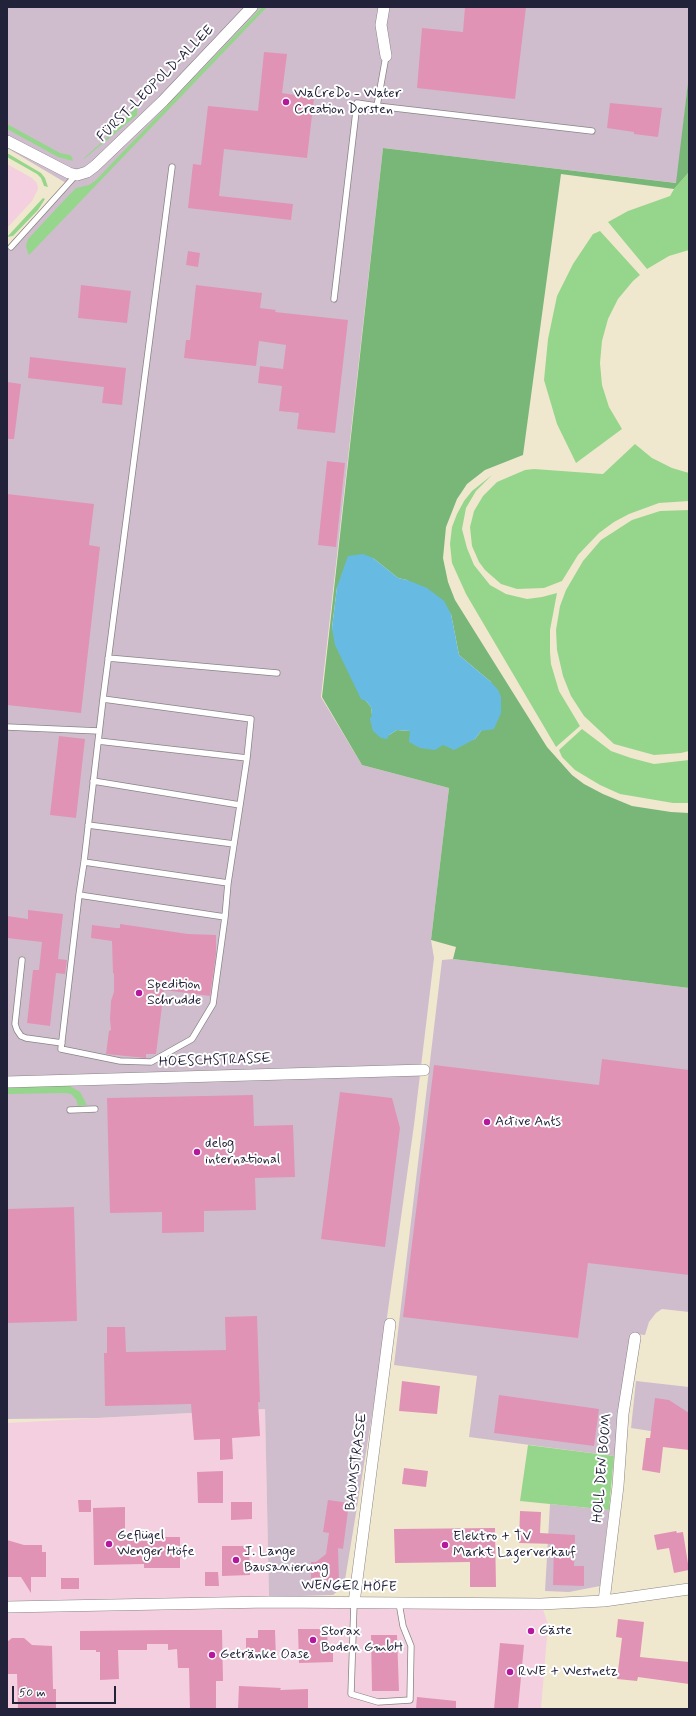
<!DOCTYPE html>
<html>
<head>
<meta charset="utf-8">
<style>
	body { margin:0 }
	#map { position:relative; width:696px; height:1716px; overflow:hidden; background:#f0e8ce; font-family:Mynerve,sans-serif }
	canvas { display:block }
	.frame { position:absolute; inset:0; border:8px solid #22223b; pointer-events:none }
	.scale { position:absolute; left:12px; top:1686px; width:104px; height:18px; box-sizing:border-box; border:2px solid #22223b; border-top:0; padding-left:5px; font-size:12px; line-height:14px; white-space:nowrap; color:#22223b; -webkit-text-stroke:3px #fff; paint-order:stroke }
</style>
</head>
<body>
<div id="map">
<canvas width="696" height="1716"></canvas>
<div class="frame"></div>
<div class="scale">50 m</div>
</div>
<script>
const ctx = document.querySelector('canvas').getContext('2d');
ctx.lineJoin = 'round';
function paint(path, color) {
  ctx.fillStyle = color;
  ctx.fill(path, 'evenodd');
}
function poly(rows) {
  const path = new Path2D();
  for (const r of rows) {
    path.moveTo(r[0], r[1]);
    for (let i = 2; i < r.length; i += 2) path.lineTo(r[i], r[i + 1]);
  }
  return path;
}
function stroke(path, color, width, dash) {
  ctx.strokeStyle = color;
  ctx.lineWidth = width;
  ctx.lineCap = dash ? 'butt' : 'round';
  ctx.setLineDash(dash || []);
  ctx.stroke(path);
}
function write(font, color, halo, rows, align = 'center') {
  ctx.font = font + ' Mynerve,sans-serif';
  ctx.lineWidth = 4;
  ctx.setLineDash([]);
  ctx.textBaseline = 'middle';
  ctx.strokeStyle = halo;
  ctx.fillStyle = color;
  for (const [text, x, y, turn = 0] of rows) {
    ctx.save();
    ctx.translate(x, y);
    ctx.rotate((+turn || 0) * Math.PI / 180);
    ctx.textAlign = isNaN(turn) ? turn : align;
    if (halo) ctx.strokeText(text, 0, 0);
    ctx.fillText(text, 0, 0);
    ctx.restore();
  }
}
paint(poly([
	[7,164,32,178,37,183,38,189,32,201,7,228],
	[265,1409,269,1597,541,1604,548,1624,541,1709,7,1709,7,1423]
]), '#f3cfdf');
paint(poly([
	[7,7,689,7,689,74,677,183,383,148,321,697,362,765,449,788,431,940,434,958,414,1125,380,1367,344,1586,333,1595,269,1597,265,1409,97,1418,7,1419,7,246,66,183,7,148],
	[453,959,689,988,689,1312,662,1309,656,1313,649,1322,645,1335,634,1334,614,1456,469,1437,477,1376,394,1365,442,960],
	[636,1381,689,1387,689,1437,631,1428],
	[550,1504,609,1510,600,1586,569,1592,545,1591]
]), '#cfbdce');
paint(poly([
	[262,7,267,7,29,255,28,253,26,246,28,239,70,194,76,188,89,185,95,181],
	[137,107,137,115,84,159,85,157,110,135,115,127],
	[7,124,60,153,70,155,72,157,73,161,58,157,7,129],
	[7,153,41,173,45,178,48,187,44,186,41,178,37,174,7,157],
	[689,172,689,250,669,256,647,269,608,222,628,211,670,196,674,189],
	[43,198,45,199,38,210,13,236,7,237],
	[600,231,640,275,633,281,618,299,608,319,602,341,600,363,602,385,609,407,622,429,576,463,557,424,544,380,548,339,557,296,573,264,593,234],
	[635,444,652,458,672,468,689,473,689,501,659,503,629,514,614,522,599,533,578,555,562,581,544,588,517,589,501,584,485,570,479,562,472,546,470,527,474,511,483,496,497,482,525,470,534,469,603,474],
	[492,475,476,491,466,508,462,529,467,548,474,565,490,585,506,594,527,599,542,597,557,593,550,630,550,652,551,664,559,691,580,726,556,747,466,594,452,563,450,544,452,527,457,514,464,501,472,491],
	[689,510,689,751,681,753,654,755,614,744,584,716,571,696,563,676,557,650,556,630,560,606,566,590,583,561,601,540,632,520,660,511],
	[582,729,611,751,631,758,654,764,689,760,689,803,673,803,620,794,600,785,575,770,562,757,559,750],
	[68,1085,80,1092,87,1105,78,1106,76,1099,71,1094,65,1093,7,1094,7,1088],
	[528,1445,614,1456,609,1510,520,1501]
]), '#96d68c');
paint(poly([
	[689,74,689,172,674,189,561,174,523,455,485,470,467,484,457,499,446,527,443,558,448,582,455,600,547,747,572,775,584,784,603,794,632,806,671,812,689,813,689,988,453,959,456,947,431,940,449,788,362,765,322,697,383,148,676,183],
	[373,558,398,578,407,580,451,614,459,655,491,682,481,731,475,739,443,745,410,731,397,730,389,735,372,715,371,707,366,701,332,628,337,587]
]), '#78b778');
paint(poly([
	[363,554,373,558,398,578,407,580,427,588,444,601,451,614,459,655,491,682,498,690,501,697,501,713,494,729,481,731,475,739,454,750,443,745,435,750,420,748,409,742,410,731,397,730,389,735,387,739,381,738,373,731,370,719,372,715,371,707,366,701,361,699,335,645,332,628,337,587,348,556]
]), '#67bbe3');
paint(poly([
	[465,7,526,7,515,99,417,88,422,28,463,32],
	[264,52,287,54,282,93,314,98,307,158,224,149,219,196,293,204,291,220,188,208,193,164,201,165,208,106,258,111],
	[610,103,662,108,658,137,634,134,634,132,607,128],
	[188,251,200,253,198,267,186,265],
	[81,285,131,291,127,323,78,318],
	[196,285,262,293,260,308,276,310,275,312,348,320,335,433,297,429,299,413,279,411,282,386,258,383,260,366,283,369,286,345,259,341,256,366,184,358,186,340,190,340],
	[30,357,126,368,122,405,102,403,104,387,28,378],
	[7,382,21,384,14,439,7,439],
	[327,461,345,463,336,547,318,545],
	[7,494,94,504,89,545,100,547,81,713,7,705],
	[59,736,85,739,76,818,50,815],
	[28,910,63,914,58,959,67,960,65,974,56,973,50,1026,27,1023,33,970,39,970,42,942,7,938,7,916,28,919],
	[120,924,188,934,216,935,216,954,210,996,164,990,156,1054,146,1054,146,1058,106,1054,109,1031,111,1030,110,1019,111,1001,114,992,114,974,113,973,112,941,91,938,92,925,116,928,120,928],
	[602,1059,689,1070,689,1275,588,1263,578,1338,403,1317,434,1065,599,1085],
	[340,1092,392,1098,400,1128,385,1247,321,1239],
	[253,1095,254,1126,293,1125,295,1177,255,1178,256,1210,204,1211,204,1232,162,1233,162,1212,110,1213,107,1098],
	[74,1207,77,1321,7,1323,7,1209],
	[257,1316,260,1402,258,1402,260,1436,232,1438,233,1459,220,1460,220,1439,194,1440,191,1404,105,1406,104,1353,107,1353,107,1327,125,1327,126,1352,226,1350,225,1317],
	[402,1381,440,1386,437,1414,399,1411],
	[499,1395,599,1409,594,1446,494,1433],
	[655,1398,669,1400,689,1413,689,1450,663,1447,660,1473,642,1470,646,1438,650,1438],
	[404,1468,428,1471,426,1487,402,1484],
	[223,1471,223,1503,198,1503,197,1472],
	[78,1500,91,1500,91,1512,79,1512],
	[328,1500,349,1503,343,1549,338,1548,339,1581,332,1581,329,1585,326,1581,311,1582,311,1562,316,1562,326,1554,329,1533,323,1532],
	[231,1502,252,1502,252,1519,231,1520],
	[125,1507,125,1537,180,1537,180,1568,144,1568,144,1564,94,1565,93,1508],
	[520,1511,541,1512,540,1533,575,1535,574,1566,584,1566,584,1586,553,1585,554,1544,519,1543],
	[495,1528,496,1587,470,1587,470,1562,395,1563,394,1529],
	[676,1531,677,1533,683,1532,689,1570,674,1573,669,1548,657,1550,654,1535],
	[7,1540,24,1545,42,1545,42,1552,46,1552,46,1577,31,1577,31,1593,21,1577,7,1577],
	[222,1546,249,1546,250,1575,222,1576],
	[205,1572,218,1572,219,1586,205,1586],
	[61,1578,79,1578,79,1589,61,1589],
	[618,1619,644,1622,640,1657,689,1662,689,1684,638,1677,637,1681,617,1679,622,1638,616,1637],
	[298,1629,327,1629,328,1650,333,1650,333,1662,299,1663],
	[168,1630,222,1630,223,1681,216,1681,216,1709,190,1709,189,1668,178,1668,177,1649,168,1650,168,1644,147,1644,147,1650,118,1650,119,1679,100,1680,100,1652,96,1652,96,1650,80,1650,80,1631],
	[258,1630,275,1630,276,1659,246,1659,246,1638,258,1638],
	[371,1635,397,1635,399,1691,372,1691],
	[12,1638,24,1638,32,1645,52,1646,53,1689,56,1689,56,1709,18,1709,17,1674,7,1674,7,1642],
	[500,1643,524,1645,518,1709,494,1709],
	[239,1686,281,1688,280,1690,308,1689,308,1709,238,1709],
	[417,1697,456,1701,456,1709,416,1709]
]), '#e193b5');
const service = poly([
	[386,56,377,106,592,131],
	[11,247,76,175],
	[334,299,357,103,377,106],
	[108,658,277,673],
	[103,699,251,719,247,758],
	[7,727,99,731],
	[98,741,247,758,240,805],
	[93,781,240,805,234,844],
	[88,825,234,844,228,883],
	[84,862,228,883,225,917],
	[79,895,225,917,213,1004,192,1039,151,1062,120,1061,61,1049,79,895,84,862,103,699,172,167],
	[22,960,15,1024,17,1030,21,1036,26,1038,62,1043],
	[70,1110,95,1109],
	[354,1603,351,1694,378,1702,410,1700,411,1646,403,1626,399,1603]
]);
const minor = poly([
	[384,7,381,25,386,56],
	[7,141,69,173,77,175,87,172,95,166,163,101,252,7],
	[7,1082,424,1070],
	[604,1601,618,1486,623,1414,635,1338],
	[354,1603,390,1324],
	[7,1607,269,1602,541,1604,604,1601,689,1589]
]);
stroke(service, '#898584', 7);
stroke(minor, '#898584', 12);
stroke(service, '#fff', 5.5);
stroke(minor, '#fff', 11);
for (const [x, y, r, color] of [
	[286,102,4,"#b5179e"],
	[139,993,4,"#b5179e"],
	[487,1122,4,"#b5179e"],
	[197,1152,4,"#b5179e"],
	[109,1544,4,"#b5179e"],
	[445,1545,4,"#b5179e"],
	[236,1560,4,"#b5179e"],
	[531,1631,4,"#b5179e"],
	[313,1640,4,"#b5179e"],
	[212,1655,4,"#b5179e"],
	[510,1672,4,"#b5179e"]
]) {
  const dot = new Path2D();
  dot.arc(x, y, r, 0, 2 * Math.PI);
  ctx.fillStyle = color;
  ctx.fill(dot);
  stroke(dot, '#fff', 1.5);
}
write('14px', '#22223b', '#fff', [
	["FÜRST-LEOPOLD-ALLEE",156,84,-45],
	["HOESCHSTRASSE",215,1061,-2],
	["BAUMSTRASSE",357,1462,-83],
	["HOLL DEN BOOM",603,1468,-85],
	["WENGER HÖFE",349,1587,1]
]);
write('14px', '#22223b', '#fff', [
	["WaCreDo - Water",294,94],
	["Creation Dorsten",294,110],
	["Spedition",147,985],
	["Schrudde",147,1001],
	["Active Ants",495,1122],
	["delog",205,1144],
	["international",205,1160],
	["Geflügel",117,1536],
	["Wenger Höfe",117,1552],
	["Elektro + TV",453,1537],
	["Markt Lagerverkauf",453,1553],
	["J. Lange",244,1552],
	["Bausanierung",244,1568],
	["Gäste",539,1631],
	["Storax",321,1632],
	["Boden GmbH",321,1648],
	["Getränke Oase",220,1655],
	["RWE + Westnetz",518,1672]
], 'left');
</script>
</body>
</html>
